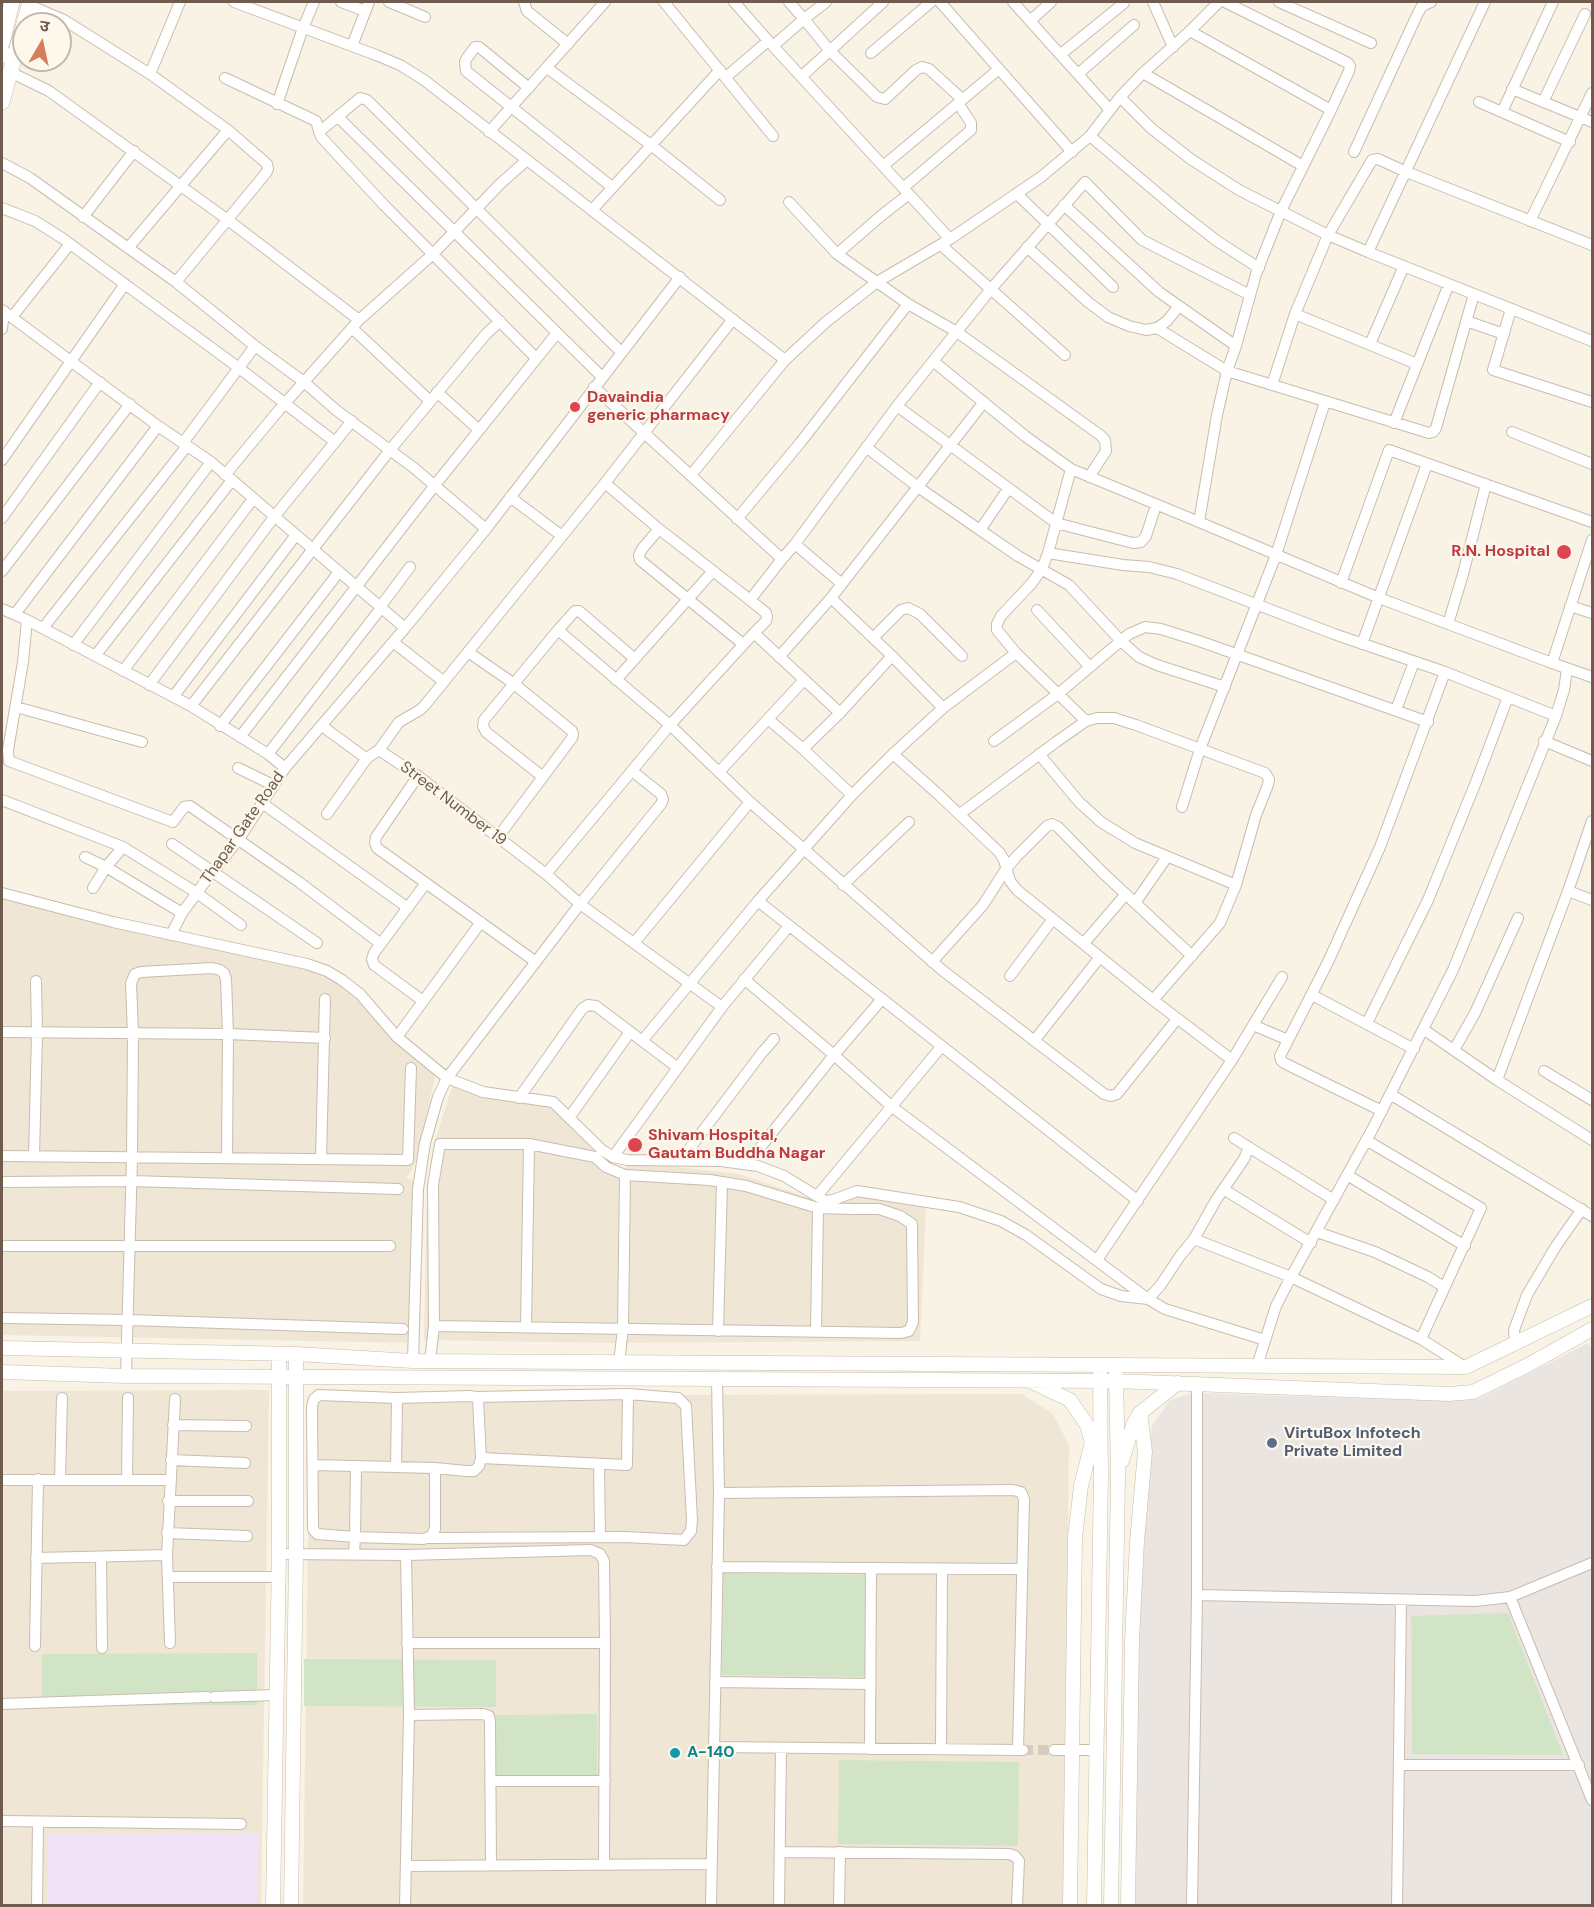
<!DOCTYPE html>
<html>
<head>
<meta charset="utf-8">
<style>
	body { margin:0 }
	#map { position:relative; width:1594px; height:1907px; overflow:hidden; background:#f9f3e6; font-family:"DM Sans","Noto Sans Devanagari",sans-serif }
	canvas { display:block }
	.frame { position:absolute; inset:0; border:3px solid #6f5c4e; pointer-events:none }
	.north { position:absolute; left:12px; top:12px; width:60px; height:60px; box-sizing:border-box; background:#fdf7ec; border:2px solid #c4b9ad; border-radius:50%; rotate:9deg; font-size:16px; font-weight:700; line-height:24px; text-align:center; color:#6f5c4e }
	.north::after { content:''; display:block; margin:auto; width:21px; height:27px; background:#d47e5a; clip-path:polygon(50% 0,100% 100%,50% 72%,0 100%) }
</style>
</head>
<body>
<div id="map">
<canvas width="1594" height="1907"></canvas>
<div class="frame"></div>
<div class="north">उ</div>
</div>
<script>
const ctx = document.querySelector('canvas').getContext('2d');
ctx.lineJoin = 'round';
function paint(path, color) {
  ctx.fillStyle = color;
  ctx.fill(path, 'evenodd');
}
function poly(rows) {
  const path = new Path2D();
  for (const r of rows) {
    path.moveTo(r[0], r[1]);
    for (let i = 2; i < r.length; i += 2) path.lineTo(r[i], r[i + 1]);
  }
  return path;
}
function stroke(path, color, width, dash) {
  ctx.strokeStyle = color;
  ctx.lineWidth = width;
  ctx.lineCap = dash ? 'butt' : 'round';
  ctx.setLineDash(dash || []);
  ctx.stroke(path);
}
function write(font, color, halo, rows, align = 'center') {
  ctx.font = font + ' "DM Sans",sans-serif';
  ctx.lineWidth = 4.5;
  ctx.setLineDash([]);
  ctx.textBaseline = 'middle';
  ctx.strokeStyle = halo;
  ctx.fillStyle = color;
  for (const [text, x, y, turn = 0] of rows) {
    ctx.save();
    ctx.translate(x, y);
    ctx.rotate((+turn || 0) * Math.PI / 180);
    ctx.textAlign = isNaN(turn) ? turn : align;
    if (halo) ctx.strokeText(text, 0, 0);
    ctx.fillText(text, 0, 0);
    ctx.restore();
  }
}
paint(poly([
	[2,898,90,922,305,969,331,978,365,1007,390,1037,432,1070,435,1078,416,1160,411,1172,406,1177,422,1186,416,1343,2,1335],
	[453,1084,548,1102,563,1113,591,1149,605,1162,623,1169,632,1164,642,1163,740,1174,832,1206,859,1194,926,1208,920,1341,609,1343,424,1340,427,1186,436,1137],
	[269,1390,261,1905,2,1905,2,1391],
	[1022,1394,1053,1414,1069,1445,1063,1905,303,1906,310,1396]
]), '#f0e6d5');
paint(poly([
	[1588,1343,1592,1350,1592,1905,1131,1906,1132,1610,1152,1426,1170,1400,1192,1393,1451,1401,1479,1399]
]), '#eae5e0');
paint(poly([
	[48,1833,259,1834,257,1905,47,1905]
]), '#f0e3f6');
paint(poly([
	[723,1573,866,1575,865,1677,722,1675],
	[1508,1613,1563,1755,1412,1754,1411,1616],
	[257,1653,257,1705,42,1706,42,1654],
	[304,1659,496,1660,496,1707,304,1706],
	[597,1714,597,1775,496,1775,495,1715],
	[839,1760,1019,1762,1018,1846,838,1844]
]), '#d1e5c6');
stroke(poly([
	[1023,1750,1054,1750]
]), '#d6cdc0', 10, [10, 5]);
const minor = poly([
	[234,2,376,55,400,65,424,80,785,360,826,322,877,282,950,239,1041,177,1090,136,1120,97,1143,73,1190,31,1219,2],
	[341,2,365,11],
	[389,2,425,17],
	[524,2,527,11,568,44],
	[664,2,773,136],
	[734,2,773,46,804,19,789,2],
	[826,2,804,19,830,51,877,97,885,99,916,70,922,67,929,69,962,99],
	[940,2,1072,152],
	[1013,2,1110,110],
	[1153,2,1173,47],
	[1225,2,1348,63,1350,66,1349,71,1331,110],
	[1279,2,1371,43],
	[29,5,64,20,150,74,228,130,267,164,268,169,266,173,176,282],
	[1031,20,1051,2],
	[1190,31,1331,110,1281,211,1256,274,1236,346,1227,371,1217,415,1199,522,1379,598,1552,663,1592,677],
	[352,46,369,2],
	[773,46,950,239],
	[871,53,931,2],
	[1061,54,1124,3],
	[547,68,651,145,720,200],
	[10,72,49,91,228,220,359,320],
	[1143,73,1303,166],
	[150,74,180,2],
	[1078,74,1134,25],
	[726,77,768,41],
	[801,77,883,2],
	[225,78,316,121,321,137,384,205,536,358],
	[529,88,479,47,475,47,467,58,465,62,466,71,612,187],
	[1512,89,1592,122],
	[1120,97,1152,129,1192,160,1239,190,1328,235,1368,252,1592,341],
	[1479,102,1570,142],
	[1543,102,1585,14],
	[277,104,303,28,314,2],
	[1502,112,1553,2],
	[338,117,602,377],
	[319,132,360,98,367,100,621,352],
	[489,132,605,2],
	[1090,136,1181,213,1217,241,1259,268],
	[1354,152,1418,13,1422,6,1431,2],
	[2,163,30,178,176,282,255,346,304,382,336,410,414,468,486,529],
	[883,166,999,69],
	[903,188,971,130,971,123,958,103],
	[1018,195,1113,287],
	[789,202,837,254,908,304,957,332,1100,435,1105,440,1106,451,1089,477],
	[1064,205,1159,292,1236,346],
	[2,208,35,221,62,238,239,368,335,442],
	[592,210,720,70],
	[83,217,134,151],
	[1530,221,1592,93],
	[941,245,1065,355],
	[1027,247,1088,302,1108,317,1129,326,1146,330,1157,328,1167,321,1179,306],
	[128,248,228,130],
	[1368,252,1485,2],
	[837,254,882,215,909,194],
	[1511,309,1493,370,1592,402],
	[2,310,158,426,211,462,405,628],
	[1295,314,1328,235,1372,160,1378,159,1404,171,1592,245],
	[12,317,70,244],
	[1466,321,1504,334],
	[352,328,430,401],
	[1157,328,1227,371,1429,433,1433,432,1436,428,1474,294],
	[2,329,4,311],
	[1370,344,1404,266],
	[933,361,1025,436,1071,469,1199,522],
	[1272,385,1295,314,1417,364],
	[594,387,782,559,795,544,897,406,991,289,1085,182,1142,240,1250,295],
	[437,392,479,430],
	[897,406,1056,523,1133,543,1141,542,1146,536,1156,505],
	[1394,423,1449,284],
	[1512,432,1592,464],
	[183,443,255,346],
	[866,447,918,487,980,530,1018,556,1069,585,1121,641,1139,657,1157,665,1225,687],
	[2,460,125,284],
	[1071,469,1048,553,1042,569,1031,584,1001,616,997,624,997,630,1016,653,1086,721],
	[225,475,279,410,359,320,433,254,500,184,527,160],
	[691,475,785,360],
	[605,483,659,529,713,571,616,680],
	[510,497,562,536],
	[2,518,100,382],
	[737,519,800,443,908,304],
	[659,529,642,549,639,555,640,560,743,644],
	[980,530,1008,489],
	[795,544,842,584],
	[1048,553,1123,565,1149,567,1177,574,1334,634,1445,672,1556,716],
	[2,571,130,404],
	[713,571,750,600],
	[1341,583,1389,450,1592,522],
	[831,598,892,656,943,708],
	[1570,606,1592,613],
	[380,607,410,567],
	[2,609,27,620,191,706,268,754,285,768],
	[1037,610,1090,667],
	[15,614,158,426],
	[27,620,23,662,8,750,9,761,173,822,184,807,190,806,299,882,381,944],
	[1448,624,1463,574,1486,484],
	[43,628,187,446],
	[558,630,575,611,579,611,635,659],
	[754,633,766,621,767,617,766,613,750,600,782,559],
	[873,638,901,610,908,608,920,614,962,656],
	[393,642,443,681],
	[1362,644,1427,464],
	[73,645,211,462],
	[468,652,513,683,572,731,573,734,572,738,498,837],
	[95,656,232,480],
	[779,657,831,598,984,402],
	[1552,663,1592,540],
	[123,671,253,499],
	[149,685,274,517,352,421],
	[173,697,296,535],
	[191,706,390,450,486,334,500,321],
	[16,707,142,742],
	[1396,710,1414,662],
	[768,719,803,749,852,795],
	[220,726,339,572],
	[322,726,363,756,367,758,379,750,418,776,546,874,580,904,722,1007],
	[240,737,435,485,557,333],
	[994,741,1058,694,1129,634,1145,627,1161,629,1199,641,1428,722],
	[1544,741,1592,761],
	[803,749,840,713,892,656],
	[379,750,399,722,420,710,425,705,605,483,733,319],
	[268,754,381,608],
	[893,754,943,708,1016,653],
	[1039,754,1079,802,1101,822,1135,843,1236,885],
	[238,768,273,785],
	[719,772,804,680],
	[418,776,376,837,375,843,377,848,536,962],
	[543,777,486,732,483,726,484,720,558,630,670,725,750,802],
	[2,800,123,847,197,893,241,925],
	[262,803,408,908],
	[1182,807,1200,749,1276,555,1325,402],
	[327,814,367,758],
	[960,814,1056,742,1086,721,1097,718,1114,718,1136,725,1265,773,1269,779,1268,785,1256,815,1236,885,1220,923,1153,1000],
	[172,844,317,943],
	[85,857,106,867,182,913],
	[546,874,670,725,754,633,840,713],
	[843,885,909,822],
	[93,888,106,867,123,847],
	[1568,891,1592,900],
	[2,893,113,922,307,964,327,971,342,980,360,994,397,1037,447,1078,483,1092,553,1102,602,1150,613,1157,627,1160,721,1161,758,1166,784,1176,825,1201,833,1200,857,1191,959,1207,1001,1221,1026,1235,1101,1289,1121,1296,1148,1299,1160,1286,1180,1256,1194,1239,1216,1200,1244,1159,1249,1147],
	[758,901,1138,1201],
	[1135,903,1167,857],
	[171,935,182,913,213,871,239,839,285,768,405,628,486,529,680,277],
	[634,943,750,802,942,970,1104,1094,1111,1096,1117,1094,1177,1019],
	[1084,943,1126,894],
	[932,962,983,905,1006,869,1016,857,1047,826,1052,824,1058,827,1102,872,1192,956],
	[1010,976,1053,919],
	[744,979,834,1055,891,1106,1148,1299,1165,1309,1265,1340],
	[1312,995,1414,1049],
	[423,1001,374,965,372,959,374,953,426,883],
	[1367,1023,1428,900,1476,782,1508,697],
	[1253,1025,1288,1040],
	[1423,1029,1497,1080,1592,1140],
	[2,1032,228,1034,325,1038],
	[397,1037,481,922],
	[642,1041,758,901,852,795,893,754,939,795,999,852,1004,860,1010,881,1017,890,1153,1000,1232,1060],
	[1034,1041,1100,957],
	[1454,1050,1475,1013,1518,918],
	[1544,1071,1592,1100],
	[1497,1080,1568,891,1592,821],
	[1390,1094,1592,1216],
	[519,1098,582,1009,588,1005,596,1006,678,1068],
	[1382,1111,1284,1063,1281,1060,1280,1056,1328,962,1380,847,1445,672],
	[569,1118,630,1032],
	[1234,1138,1334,1200],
	[1366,1140,1481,1208,1421,1339],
	[2,1156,408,1160,411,1068],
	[34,1156,37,1033,36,981],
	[613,1157,722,1007,789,926],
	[321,1159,325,999],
	[681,1160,761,1054,774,1039],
	[747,1164,834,1055,882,999],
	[1347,1175,1465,1246],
	[2,1182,131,1181,398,1189],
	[1223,1189,1311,1243],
	[817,1196,942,1046],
	[1317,1232,1375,1252,1428,1277,1444,1287],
	[1194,1239,1291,1277,1421,1339,1465,1367],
	[2,1246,390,1246],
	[1097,1260,1232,1060,1282,977],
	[2,1318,129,1320,403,1329],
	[526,1327,529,1144],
	[718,1331,722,1183],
	[816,1332,818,1208],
	[1515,1343,1514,1330,1527,1295,1556,1246,1582,1209],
	[413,1361,418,1189,425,1143,438,1097,447,1078,580,904,661,804,663,799,661,794,632,771],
	[430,1361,434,1326,433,1185,440,1144,529,1144,595,1157,606,1167,625,1175,710,1180,746,1186,818,1208,852,1209,879,1209,900,1216,912,1224,913,1322,909,1331,901,1333,434,1326],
	[619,1362,623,1329,625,1175],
	[1257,1366,1276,1306,1291,1277,1372,1130,1453,970,1556,716,1564,690,1567,669],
	[126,1376,132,1158,133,1034,131,983,135,974,141,972,212,968,220,970,224,973,226,979,228,1034,227,1158],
	[173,1425,246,1426],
	[481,1458,627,1465,628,1394],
	[171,1460,245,1463],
	[599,1464,600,1537],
	[313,1465,435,1468],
	[396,1467,397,1398],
	[2,1480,169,1480],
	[60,1480,62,1398],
	[127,1480,128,1398],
	[719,1493,1013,1490,1021,1492,1024,1499,1018,1750],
	[168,1501,248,1501],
	[167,1533,247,1536],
	[428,1538,625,1537,684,1540,691,1531,692,1520,686,1406,678,1398,628,1394,476,1397],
	[279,1554,406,1555,591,1550,600,1554,604,1561,605,1643,604,1865],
	[354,1554,355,1537,424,1539,431,1536,435,1529,435,1468,466,1471,474,1471,479,1466,481,1458,478,1400,476,1397,470,1396,397,1398,319,1395,314,1399,312,1406,313,1529,317,1534,355,1537,356,1466],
	[36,1558,167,1555],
	[101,1558,102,1648],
	[717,1567,1022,1569],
	[168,1577,278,1577],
	[1197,1595,1475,1601,1510,1597,1592,1563],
	[1510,1597,1592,1800],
	[170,1643,167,1555,175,1399],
	[407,1643,605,1643],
	[35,1646,38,1479],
	[715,1682,870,1684],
	[214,1697,276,1695],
	[2,1704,207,1697],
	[409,1715,483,1714,489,1716,490,1722,491,1865],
	[714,1747,1023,1750],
	[870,1749,871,1568],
	[941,1749,942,1569],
	[1054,1750,1097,1750],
	[1399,1765,1579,1765],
	[490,1781,605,1781],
	[2,1821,241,1824],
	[780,1852,1009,1854,1015,1856,1019,1861,1017,1906],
	[406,1866,712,1864],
	[37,1906,38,1822],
	[405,1906,409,1715,406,1555],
	[711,1906,719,1493,717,1379],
	[779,1906,781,1748],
	[839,1906,840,1852],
	[1192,1906,1197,1595,1197,1384],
	[1397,1906,1401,1600]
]);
const tertiary = poly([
	[2,52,13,61],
	[2,1348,296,1354,413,1361,1466,1367,1592,1306],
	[2,1372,126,1376,1116,1381,1449,1394,1473,1392,1528,1365,1592,1329],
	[1032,1382,1070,1400,1087,1425,1094,1450],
	[1122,1461,1133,1425,1140,1413,1178,1383],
	[273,1906,279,1554,279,1355],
	[291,1906,296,1554,296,1354],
	[1070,1906,1075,1537,1081,1486,1092,1442],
	[1094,1906,1101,1475,1100,1374],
	[1111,1906,1118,1475,1116,1374],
	[1128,1906,1132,1641,1137,1542,1145,1452,1140,1413]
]);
const secondary = poly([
	[2,43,12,2],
	[2,102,30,2]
]);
stroke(minor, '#c9bcae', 12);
stroke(tertiary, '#c9bcae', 15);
stroke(secondary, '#ccbdac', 16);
stroke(minor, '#fff', 10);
stroke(tertiary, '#fff', 14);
stroke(secondary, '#fff', 15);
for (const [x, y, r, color] of [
	[575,407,6,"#e0444e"],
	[1564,552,8,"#e0444e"],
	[635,1145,8,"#e0444e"],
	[1272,1443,6,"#5c6f8a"],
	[675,1753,6,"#0f9aa8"]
]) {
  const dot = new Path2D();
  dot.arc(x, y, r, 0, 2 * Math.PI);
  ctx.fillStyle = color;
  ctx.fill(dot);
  stroke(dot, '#fdf7ec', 2);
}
write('bold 16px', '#be3a42', '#fdf7ec', [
	["Davaindia",587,398],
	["generic pharmacy",587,416],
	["R.N. Hospital",1550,552,"right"],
	["Shivam Hospital,",648,1136],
	["Gautam Buddha Nagar",648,1154]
], 'left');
write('16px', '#6f5c4e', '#fdf7ec', [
	["Street Number 19",453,804,37],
	["Thapar Gate Road",243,828,-55]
]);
write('bold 16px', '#4e5e75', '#fdf7ec', [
	["VirtuBox Infotech",1284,1434],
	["Private Limited",1284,1452]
], 'left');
write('bold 16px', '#0d838f', '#fdf7ec', [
	["A-140",687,1753]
], 'left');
</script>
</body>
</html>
